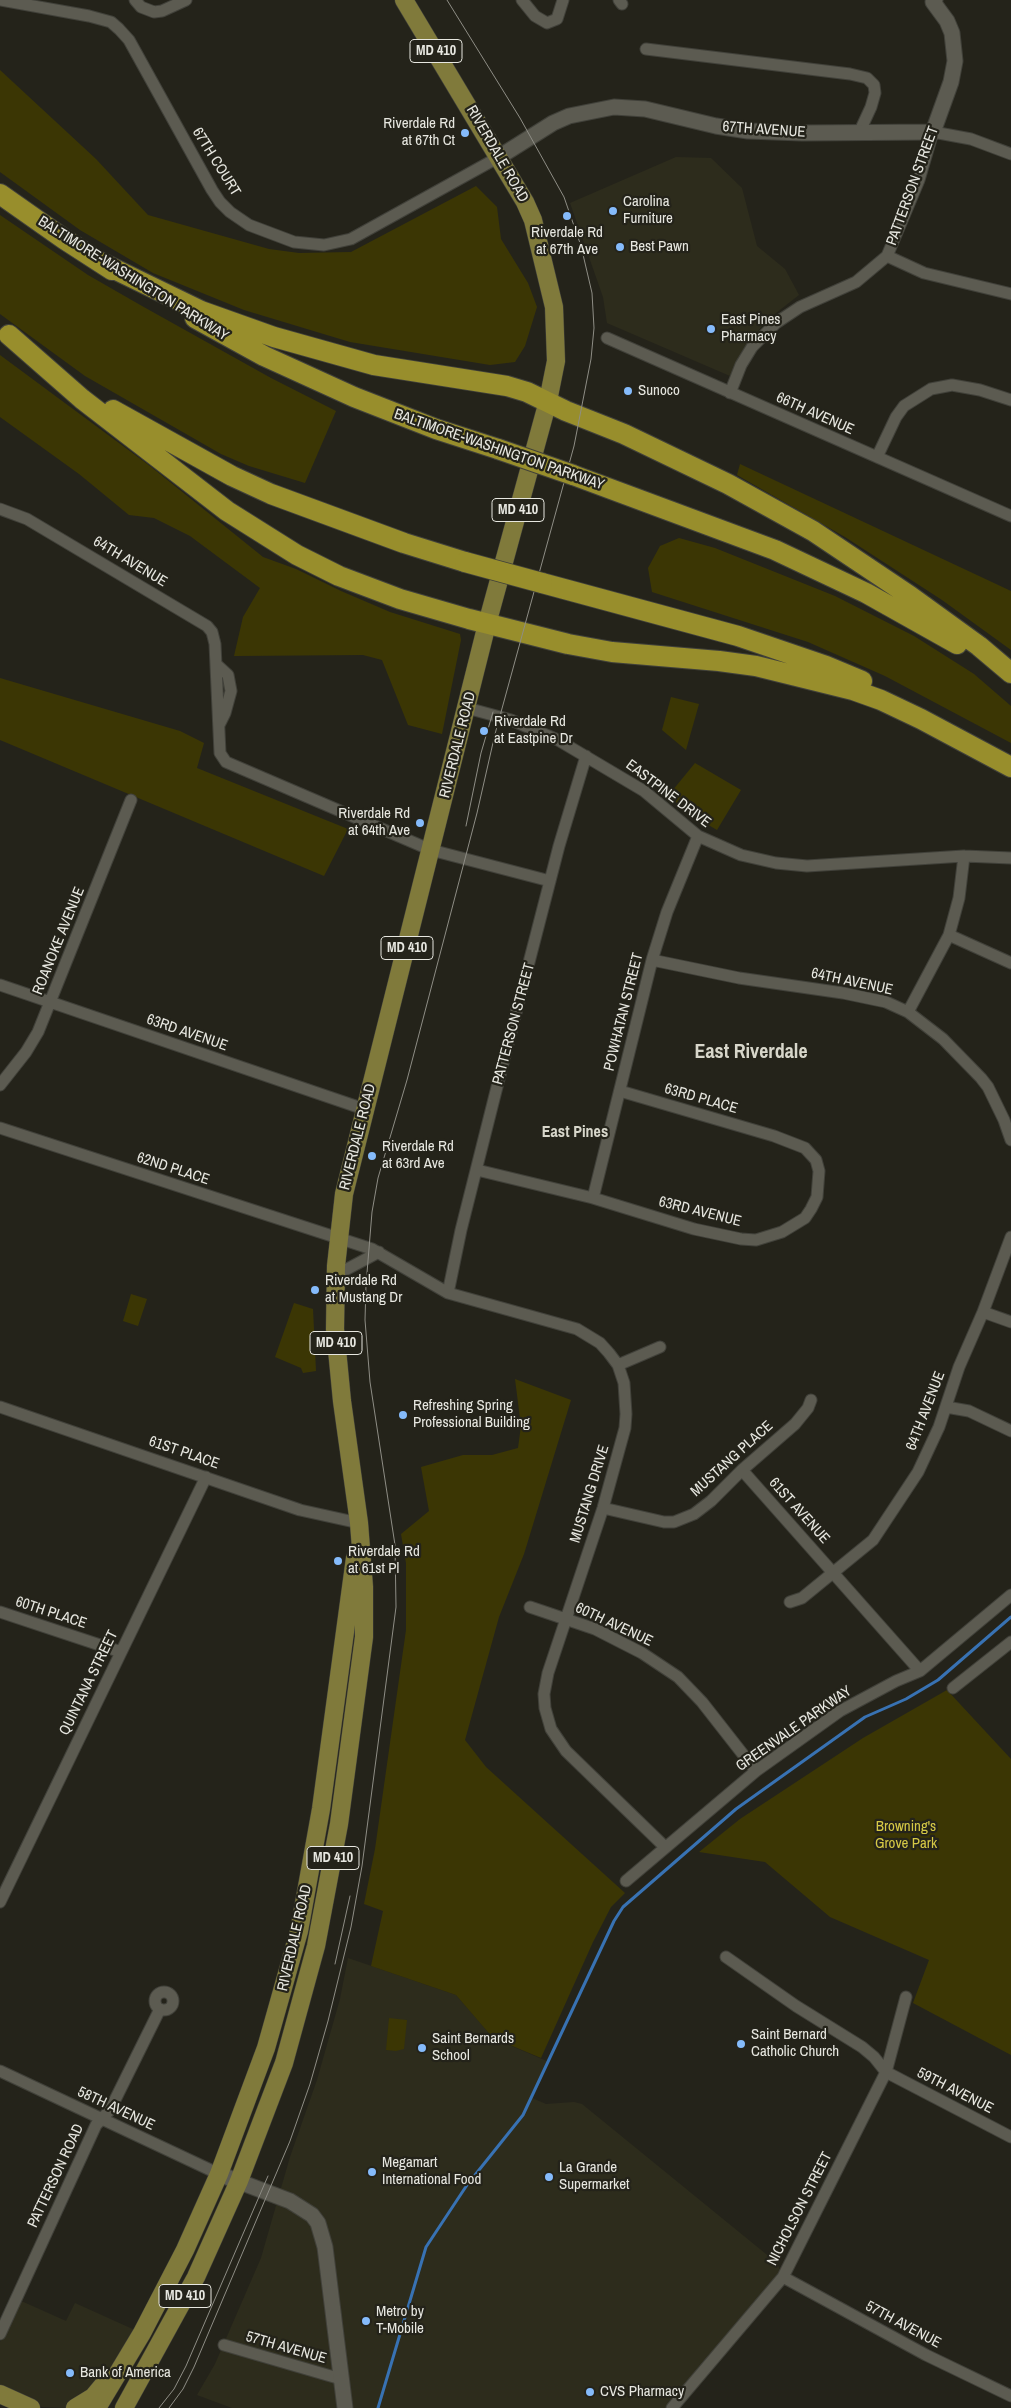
<!DOCTYPE html>
<html>
<head>
<meta charset="utf-8">
<style>
	body { margin:0 }
	canvas { display:block; background:#24231a }
</style>
</head>
<body>
<canvas width="1011" height="2408"></canvas>
<script>
const ctx = document.querySelector('canvas').getContext('2d');
ctx.lineJoin = 'round';
function paint(path, color) {
  ctx.fillStyle = color;
  ctx.fill(path, 'evenodd');
}
function poly(rows) {
  const path = new Path2D();
  for (const r of rows) {
    if (r.length === 3) {
      path.moveTo(r[0] + r[2], r[1]);
      path.arc(r[0], r[1], r[2], 0, 2 * Math.PI);
      continue;
    }
    path.moveTo(r[0], r[1]);
    for (let i = 2; i < r.length; i += 2) path.lineTo(r[i], r[i + 1]);
  }
  return path;
}
function stroke(path, color, width, dash) {
  ctx.strokeStyle = color;
  ctx.lineWidth = width;
  ctx.lineCap = dash ? 'butt' : 'round';
  ctx.setLineDash(dash || []);
  ctx.stroke(path);
}
function write(font, color, halo, rows, align = 'center') {
  ctx.font = font + ' "Archivo Narrow",sans-serif';
  ctx.lineWidth = 4.5;
  ctx.setLineDash([]);
  ctx.textBaseline = 'middle';
  ctx.strokeStyle = halo;
  ctx.fillStyle = color;
  for (const [text, x, y, turn = 0] of rows) {
    ctx.save();
    ctx.translate(x, y);
    ctx.rotate((+turn || 0) * Math.PI / 180);
    ctx.textAlign = isNaN(turn) ? turn : align;
    if (halo) ctx.strokeText(text, 0, 0);
    ctx.fillText(text, 0, 0);
    ctx.restore();
  }
}
paint(poly([
	[676,157,711,158,742,188,757,246,785,269,799,295,767,320,742,351,730,376,607,323,603,297,570,203],
	[348,1958,456,1995,493,2038,549,2062,532,2098,546,2104,574,2102,582,2104,777,2263,783,2277,672,2408,232,2408,197,2395,215,2364,261,2258,290,2157,317,2080,340,1999],
	[19,2300,66,2321,75,2303,137,2331,113,2372,67,2408,42,2407,0,2387,0,2342]
]), '#2d2c1c');
paint(poly([
	[0,70,96,159,148,215,269,249,299,253,351,252,476,186,497,207,501,239,528,283,537,307,525,346,515,362,490,365,350,342,244,310,153,273,80,230,0,172],
	[0,215,88,275,142,306,271,378,336,411,305,483,249,466,221,454,85,376,0,314],
	[0,355,150,466,263,557,296,569,341,591,390,612,460,634,461,640,442,734,408,725,382,660,363,655,234,656,243,617,260,588,190,536,154,518,129,515,79,474,0,417],
	[740,464,1011,591,1011,650,942,600,845,537,737,475],
	[679,538,715,548,835,596,914,636,974,674,1011,706,1011,743,885,676,808,642,652,592,648,568,660,546],
	[0,678,180,731,204,743,197,768,348,829,324,876,0,740],
	[671,697,699,704,686,750,662,730],
	[695,763,741,790,717,830,693,816,668,796],
	[131,1294,147,1299,138,1326,123,1321],
	[294,1303,313,1309,316,1371,303,1373,301,1368,275,1357],
	[515,1379,571,1400,524,1554,499,1617,465,1740,486,1767,625,1893,611,1907,593,1942,541,2058,493,2038,456,1995,371,1966,383,1911,364,1904,375,1849,406,1630,406,1563,401,1534,429,1511,421,1467,463,1455,492,1455,518,1448,521,1426],
	[947,1690,1011,1759,1011,2055,913,2003,929,1960,830,1917,765,1862,699,1852,740,1819,863,1738],
	[389,2018,407,2020,404,2049,396,2051,386,2050]
]), '#3b3604');
stroke(poly([
	[378,2408,426,2247,467,2185,523,2115,614,1921,623,1907,736,1809,865,1717,906,1699,938,1680,1011,1617]
]), '#3872b3', 3);
const street = poly([
	[0,0,89,16,111,22,119,29,129,40,212,190,220,202,230,212,249,225,294,242,324,245,351,239,499,157],
	[135,0,141,7,154,12,162,11,186,0],
	[522,0,535,16,547,23,557,19,563,0],
	[619,0,622,4],
	[646,49,850,74,867,78,874,85,875,93,871,107,859,133],
	[887,256,924,273,1011,294],
	[607,338,1011,516],
	[730,393,741,365,752,347,776,323,800,307,856,282,887,256,919,180,933,132,971,139,1011,154],
	[877,457,896,417,904,406,931,389,952,385,980,390,1011,400],
	[0,509,27,519,207,626,212,632,215,644,220,753,226,762,431,850,550,881],
	[216,664,228,675,231,691,225,713,219,725],
	[467,708,511,720,558,740,644,791,698,836,741,855,776,863,807,866,964,856,1011,858],
	[949,935,1011,963],
	[652,960,739,978,843,993,886,1002,908,1012,943,1039,981,1078,988,1087,1004,1120,1011,1140],
	[0,985,364,1109],
	[908,1012,949,935,959,898,964,856],
	[0,1085,26,1052,38,1032,131,800],
	[0,1128,372,1249,448,1293,577,1329,600,1343,609,1353,618,1365,624,1383,626,1414,625,1428,603,1508,548,1673,544,1694,545,1708,551,1729,566,1751,665,1847],
	[477,1170,593,1198,694,1229,741,1239,756,1240,782,1232,805,1218,811,1209,817,1197,819,1171,816,1160,805,1148,774,1136,620,1091],
	[593,1198,652,960,667,912,698,836],
	[336,1275,379,1252],
	[448,1293,461,1230,501,1071,559,846,586,756],
	[983,1312,1011,1322],
	[618,1365,660,1347],
	[0,1407,300,1510,359,1523],
	[946,1407,969,1411,1011,1431],
	[742,1470,920,1671],
	[603,1508,664,1522,674,1522,694,1514,711,1501,742,1470,795,1424,808,1408,811,1400],
	[790,1602,802,1598,873,1540,918,1472,939,1427,959,1367,983,1312,1011,1237],
	[530,1607,595,1629,642,1653,678,1677,702,1702,756,1771],
	[0,1612,121,1652],
	[953,1688,1011,1642],
	[626,1881,756,1771,840,1711,896,1681,920,1671,1011,1595],
	[0,1902,206,1477],
	[726,1957,796,2006,862,2047,874,2057,886,2072,1011,2137],
	[164,2001,9],
	[0,2071,219,2174],
	[783,2277,926,2355,1011,2396],
	[0,2334,96,2125,110,2110,160,2009],
	[224,2345,341,2379],
	[672,2408,783,2277,886,2072,906,1997]
]);
const secondary = poly([
	[499,157,553,123,569,116,614,107,645,109,716,126,748,131,802,133,933,132,951,82,955,61,952,33,947,21,933,2,935,0],
	[219,2174,290,2201,312,2215,318,2223,325,2247,345,2408]
]);
const primary = poly([
	[0,2394,31,2408],
	[75,2408,93,2397,103,2385],
	[97,2408,142,2333,185,2250,219,2174,266,2048,299,1931,321,1809,355,1558],
	[124,2408,196,2277,239,2181,284,2063,316,1946,339,1824,364,1637,364,1587,359,1523,342,1401,335,1329,336,1266,344,1194,487,624,548,401,556,361,554,307,533,220,525,202,404,0]
]);
const highway = poly([
	[0,194,64,239,112,270],
	[102,263,201,311,274,337,374,365,507,386,527,392,566,411,624,434,728,484,813,531,910,596,979,646,1011,673],
	[195,318,264,356,354,397,436,429,498,449],
	[9,335,82,399,227,511,297,555,339,576,400,599,469,619,568,644,612,652,719,661,756,666,853,690,881,700,921,719,1011,767],
	[113,410,232,476,271,494,404,543,465,562],
	[573,475,775,550,866,593,957,644],
	[542,583,738,636,826,666,862,681]
]);
stroke(street, '#41413a', 13);
stroke(secondary, '#41413a', 17);
stroke(primary, '#41413a', 19);
stroke(highway, '#41413a', 22);
stroke(street, '#5c5b51', 11);
stroke(secondary, '#5c5b51', 15);
stroke(primary, '#807a3b', 18);
stroke(highway, '#988e2c', 20);
stroke(poly([
	[466,826,481,753,493,712],
	[335,1964,350,1896],
	[159,2408,174,2389,186,2366,268,2176],
	[169,2408,183,2389,194,2367,290,2141,310,2084,328,2021,351,1927,362,1866,396,1607,395,1545,370,1382,365,1320,366,1285,372,1212,378,1178,407,1080,477,813,495,734,574,446,591,359,594,328,592,293,581,246,564,197,520,118,447,0]
]), '#8e8d85', 1);
const highwayBridge = poly([
	[498,449,573,475],
	[465,562,542,583]
]);
stroke(highwayBridge, '#41413a', 22, []);
stroke(highwayBridge, '#988e2c', 20);
for (const [x, y, r, color] of [
	[465,133,5,"#85bbfb"],
	[613,211,5,"#85bbfb"],
	[567,216,5,"#85bbfb"],
	[620,247,5,"#85bbfb"],
	[711,329,5,"#85bbfb"],
	[628,391,5,"#85bbfb"],
	[484,731,5,"#85bbfb"],
	[420,823,5,"#85bbfb"],
	[372,1156,5,"#85bbfb"],
	[315,1290,5,"#85bbfb"],
	[403,1415,5,"#85bbfb"],
	[338,1561,5,"#85bbfb"],
	[741,2044,5,"#85bbfb"],
	[422,2048,5,"#85bbfb"],
	[372,2172,5,"#85bbfb"],
	[549,2177,5,"#85bbfb"],
	[366,2321,5,"#85bbfb"],
	[70,2373,5,"#85bbfb"],
	[590,2392,5,"#85bbfb"]
]) {
  const dot = new Path2D();
  dot.arc(x, y, r, 0, 2 * Math.PI);
  ctx.fillStyle = color;
  ctx.fill(dot);
  stroke(dot, '#24231a', 2);
}
for (const [x, y, w] of [
	[436,51,52],
	[518,510,52],
	[407,948,52],
	[336,1343,52],
	[333,1858,52],
	[185,2296,52]
]) {
  const box = new Path2D();
  box.roundRect(x - w / 2, y - 11.5, w, 23, 4);
  ctx.fillStyle = '#24231a';
  ctx.fill(box);
  stroke(box, '#e7e7e0', 1);
}
write('bold 14px', '#e7e7e0', null, [
	["MD 410",436,51],
	["MD 410",518,510],
	["MD 410",407,948],
	["MD 410",336,1343],
	["MD 410",333,1858],
	["MD 410",185,2296]
]);
write('15px', '#e7e7e0', '#24231a', [
	["Riverdale Rd",455,124,"right"],
	["at 67th Ct",455,141,"right"],
	["Carolina",623,202],
	["Furniture",623,219],
	["Riverdale Rd",567,233,"center"],
	["at 67th Ave",567,250,"center"],
	["Best Pawn",630,247],
	["East Pines",721,320],
	["Pharmacy",721,337],
	["Sunoco",638,391],
	["Riverdale Rd",494,722],
	["at Eastpine Dr",494,739],
	["Riverdale Rd",410,814,"right"],
	["at 64th Ave",410,831,"right"],
	["Riverdale Rd",382,1147],
	["at 63rd Ave",382,1164],
	["Riverdale Rd",325,1281],
	["at Mustang Dr",325,1298],
	["Refreshing Spring",413,1406],
	["Professional Building",413,1423],
	["Riverdale Rd",348,1552],
	["at 61st Pl",348,1569],
	["Saint Bernard",751,2035],
	["Catholic Church",751,2052],
	["Saint Bernards",432,2039],
	["School",432,2056],
	["Megamart",382,2163],
	["International Food",382,2180],
	["La Grande",559,2168],
	["Supermarket",559,2185],
	["Metro by",376,2312],
	["T-Mobile",376,2329],
	["Bank of America",80,2373],
	["CVS Pharmacy",600,2392]
], 'left');
write('15px', '#e7e7e0', '#24231a', [
	["67TH AVENUE",764,130,4],
	["RIVERDALE ROAD",497,154,60],
	["67TH COURT",216,162,58],
	["PATTERSON STREET",913,186,-70],
	["BALTIMORE-WASHINGTON PARKWAY",133,279,32],
	["66TH AVENUE",815,414,24],
	["BALTIMORE-WASHINGTON PARKWAY",499,450,19],
	["64TH AVENUE",130,562,31],
	["RIVERDALE ROAD",458,745,-76],
	["EASTPINE DRIVE",668,794,37],
	["ROANOKE AVENUE",59,941,-68],
	["64TH AVENUE",852,982,12],
	["POWHATAN STREET",624,1012,-76],
	["PATTERSON STREET",514,1024,-75],
	["63RD AVENUE",187,1033,19],
	["63RD PLACE",701,1099,16],
	["RIVERDALE ROAD",358,1137,-76],
	["62ND PLACE",173,1169,18],
	["63RD AVENUE",700,1212,14],
	["64TH AVENUE",926,1411,-69],
	["61ST PLACE",184,1453,19],
	["MUSTANG PLACE",732,1459,-42],
	["MUSTANG DRIVE",590,1494,-73],
	["61ST AVENUE",799,1511,48],
	["60TH PLACE",51,1613,18],
	["60TH AVENUE",614,1625,25],
	["QUINTANA STREET",89,1683,-64],
	["GREENVALE PARKWAY",794,1729,-35],
	["RIVERDALE ROAD",295,1938,-77],
	["59TH AVENUE",955,2091,27],
	["58TH AVENUE",116,2109,25],
	["PATTERSON ROAD",56,2176,-65],
	["NICHOLSON STREET",800,2209,-63],
	["57TH AVENUE",903,2325,28],
	["57TH AVENUE",286,2348,16]
]);
write('15px', '#d6c945', '#24231a', [
	["Browning's",906,1827],
	["Grove Park",906,1844]
]);
write('bold 16px', '#d7d6ca', '#24231a', [
	["East Pines",575,1133]
]);
write('bold 20px', '#d7d6ca', '#24231a', [
	["East Riverdale",751,1053]
]);
</script>
</body>
</html>
